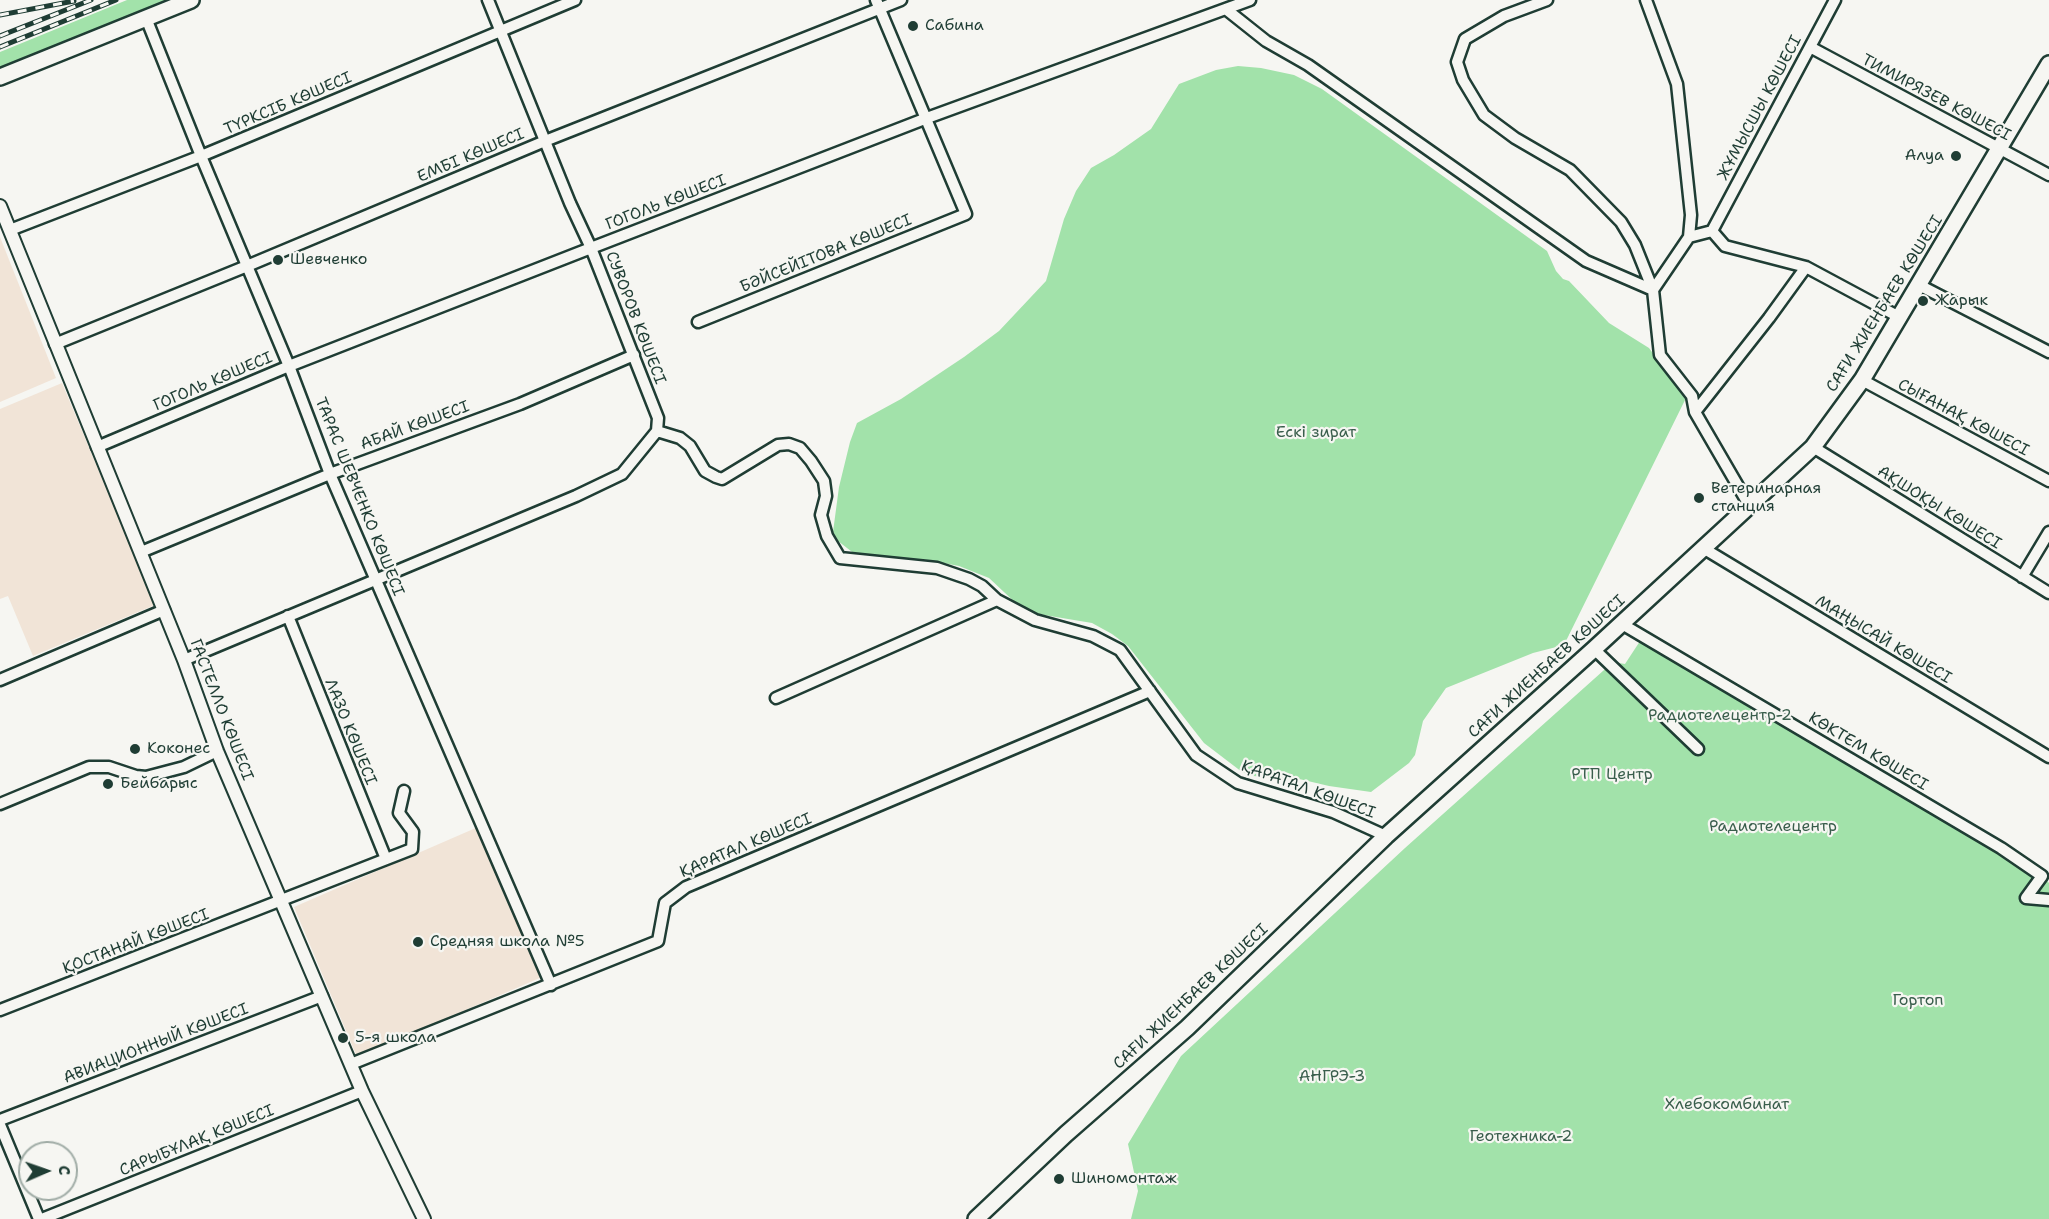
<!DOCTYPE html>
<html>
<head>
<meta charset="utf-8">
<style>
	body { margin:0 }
	#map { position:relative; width:2049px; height:1219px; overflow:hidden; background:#f6f6f2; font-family:"Shantell Sans",sans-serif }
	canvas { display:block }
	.north { position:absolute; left:18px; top:1141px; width:60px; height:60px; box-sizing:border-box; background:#f6f6f2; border:2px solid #a0aca6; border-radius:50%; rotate:88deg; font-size:16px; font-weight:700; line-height:24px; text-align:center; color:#1f3d34 }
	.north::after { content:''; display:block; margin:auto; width:21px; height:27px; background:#1f3d34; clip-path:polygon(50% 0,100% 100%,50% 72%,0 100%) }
</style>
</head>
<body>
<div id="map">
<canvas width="2049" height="1219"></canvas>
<div class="north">С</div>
</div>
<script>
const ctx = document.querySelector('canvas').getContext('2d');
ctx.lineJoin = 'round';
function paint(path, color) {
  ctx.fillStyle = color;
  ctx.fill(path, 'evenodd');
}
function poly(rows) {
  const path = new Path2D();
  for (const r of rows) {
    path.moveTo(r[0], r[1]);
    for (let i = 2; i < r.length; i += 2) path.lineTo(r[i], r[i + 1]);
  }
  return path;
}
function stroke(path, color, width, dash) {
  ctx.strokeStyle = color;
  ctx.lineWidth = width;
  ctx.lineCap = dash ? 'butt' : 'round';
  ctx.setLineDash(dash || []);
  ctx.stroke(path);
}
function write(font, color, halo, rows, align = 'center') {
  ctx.font = font + ' "Shantell Sans",sans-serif';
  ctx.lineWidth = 4.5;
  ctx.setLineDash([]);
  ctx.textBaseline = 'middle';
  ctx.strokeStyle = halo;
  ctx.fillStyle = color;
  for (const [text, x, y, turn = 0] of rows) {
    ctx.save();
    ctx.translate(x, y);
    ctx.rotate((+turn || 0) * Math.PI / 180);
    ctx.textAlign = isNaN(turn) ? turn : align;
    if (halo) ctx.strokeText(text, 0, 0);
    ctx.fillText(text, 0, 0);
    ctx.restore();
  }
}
paint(poly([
	[0,237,56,378,0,402],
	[62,383,155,605,33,656,8,596,0,599,0,409],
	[478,827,542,977,357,1057,294,907]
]), '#f1e4d7');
paint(poly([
	[127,0,167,0,0,67,0,52],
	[1238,66,1261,68,1294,75,1322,89,1547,251,1556,271,1563,279,1569,281,1609,323,1649,348,1686,398,1564,645,1533,653,1446,688,1423,721,1415,755,1409,763,1371,792,1329,786,1295,778,1252,776,1242,772,1204,743,1128,646,1112,634,1092,623,1038,614,1020,607,989,578,959,566,927,560,856,555,838,541,833,532,839,487,850,442,857,423,901,399,964,357,999,331,1046,281,1064,219,1076,191,1091,168,1114,155,1151,129,1179,84,1216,70],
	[1646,632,2024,856,2049,883,2049,1219,1131,1219,1138,1191,1128,1144,1181,1056,1405,848,1613,662,1625,664]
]), '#a2e2aa');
const minor = poly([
	[1547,0,1504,16,1465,39,1457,62,1463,80,1484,115,1515,138,1570,170,1621,222,1635,245,1653,290,1660,355,1692,396,1695,412,1749,505],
	[1646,0,1677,84,1691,215,1689,237,1653,290],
	[1227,10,1266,41,1308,65,1586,261,1653,290],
	[146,18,201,156,289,366,330,474,551,985],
	[1810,47,2049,175],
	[10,230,201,156,575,0],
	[1712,231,1835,0],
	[1712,231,1725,246,1806,267,1901,318],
	[1689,237,1712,231],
	[1919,285,2049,352],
	[698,322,966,214,876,0],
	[55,344,247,266,545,141,901,0],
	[1862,380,2049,481],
	[1695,412,1769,318,1806,267],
	[657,431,680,438,690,446,705,471,716,477,722,479,778,445,789,444,800,448,811,461,824,481,826,496,821,515,827,536,840,558,937,568,969,579,982,586,997,600,1035,620,1093,636,1120,650,1196,755,1238,783,1333,812,1386,836],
	[97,447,289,366,591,248,927,118,1250,0],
	[1813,447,2049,593],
	[1703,548,2049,757],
	[141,552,330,474,520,404,634,355],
	[2022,577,2049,532],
	[288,616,386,859],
	[1622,624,2001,848,2042,876,2026,898,2049,900],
	[1594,649,1698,749],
	[184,660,576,496,622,474,657,431,658,418,591,248,570,203,488,0],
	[0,680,164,610],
	[776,698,997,600],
	[0,804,89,767,109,767,136,776,146,777,184,767,217,751],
	[0,1010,412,849,413,832,399,813,404,791],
	[351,1064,658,941,665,903,686,887,1150,691],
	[0,1120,322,996],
	[0,1125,39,1219],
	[42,1219,362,1091]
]);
const tertiary = poly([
	[0,206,184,660,217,751,362,1091,424,1219]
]);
const secondary = poly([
	[0,77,191,0],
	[976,1219,1066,1134,1187,1028,1386,836,1594,649,1813,447,1862,380,2049,64]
]);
stroke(minor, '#1f3d34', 15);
stroke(tertiary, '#1f3d34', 16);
stroke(secondary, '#1f3d34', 20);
stroke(minor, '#f6f6f2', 10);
stroke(tertiary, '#f6f6f2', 12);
stroke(secondary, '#f6f6f2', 15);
const rail = poly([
	[0,15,74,1],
	[0,36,91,0],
	[0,47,116,0]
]);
stroke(rail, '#1f3d34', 5);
stroke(rail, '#f6f6f2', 3, [9]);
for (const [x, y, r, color] of [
	[913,26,6,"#1f3d34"],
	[1956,156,6,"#1f3d34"],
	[278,260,6,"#1f3d34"],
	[1923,301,6,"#1f3d34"],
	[1699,498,6,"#1f3d34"],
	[135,749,6,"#1f3d34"],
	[108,784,6,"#1f3d34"],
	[418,942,6,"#1f3d34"],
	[343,1038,6,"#1f3d34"],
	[1059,1179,6,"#1f3d34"]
]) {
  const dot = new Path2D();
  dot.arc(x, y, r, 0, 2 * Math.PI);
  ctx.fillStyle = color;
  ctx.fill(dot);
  stroke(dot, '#f6f6f2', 2);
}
write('16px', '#1f3d34', '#f6f6f2', [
	["Сабина",925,26],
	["Алуа",1944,156,"right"],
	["Шевченко",290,260],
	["Жарык",1935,301],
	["Ветеринарная",1711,489],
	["станция",1711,507],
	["Коконес",147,749],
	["Бейбарыс",120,784],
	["Средняя школа №5",430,942],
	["5-я школа",355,1038],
	["Шиномонтаж",1071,1179]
], 'left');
write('16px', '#1f3d34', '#f6f6f2', [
	["ТИМИРЯЗЕВ КӨШЕСІ",1936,98,28],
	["ТҮРКСІБ КӨШЕСІ",288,104,-23],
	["ЖҰМЫСШЫ КӨШЕСІ",1760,108,-62],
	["ЕМБІ КӨШЕСІ",471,156,-23],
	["ГОГОЛЬ КӨШЕСІ",666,203,-21],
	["БӘЙСЕЙІТОВА КӨШЕСІ",826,254,-22],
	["САҒИ ЖИЕНБАЕВ КӨШЕСІ",1885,304,-58],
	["СУВОРОВ КӨШЕСІ",635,318,69],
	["ГОГОЛЬ КӨШЕСІ",213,382,-23],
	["СЫҒАНАҚ КӨШЕСІ",1963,418,28],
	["АБАЙ КӨШЕСІ",415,426,-20],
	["ТАРАС ШЕВЧЕНКО КӨШЕСІ",359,497,68],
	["АҚШОҚЫ КӨШЕСІ",1939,508,32],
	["МАҢЫСАЙ КӨШЕСІ",1883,640,31],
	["САҒИ ЖИЕНБАЕВ КӨШЕСІ",1547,667,-42],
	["ГАСТЕЛЛО КӨШЕСІ",221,710,69],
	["ЛАЗО КӨШЕСІ",350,732,68],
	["КӨКТЕМ КӨШЕСІ",1868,752,31],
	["ҚАРАТАЛ КӨШЕСІ",1308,790,20],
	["ҚАРАТАЛ КӨШЕСІ",746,846,-23],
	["ҚОСТАНАЙ КӨШЕСІ",136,942,-21],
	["САҒИ ЖИЕНБАЕВ КӨШЕСІ",1191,997,-43],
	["АВИАЦИОННЫЙ КӨШЕСІ",156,1044,-21],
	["САРЫБҰЛАҚ КӨШЕСІ",197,1141,-22]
]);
write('16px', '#395e4c', '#f6f6f2', [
	["Ескі зират",1316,433],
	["Радиотелецентр-2",1720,716],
	["РТП Центр",1612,775],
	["Радиотелецентр",1773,827],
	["Гортоп",1918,1001],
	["АНГРЭ-3",1332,1077],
	["Хлебокомбинат",1727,1105],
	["Геотехника-2",1521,1137]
]);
</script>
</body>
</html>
